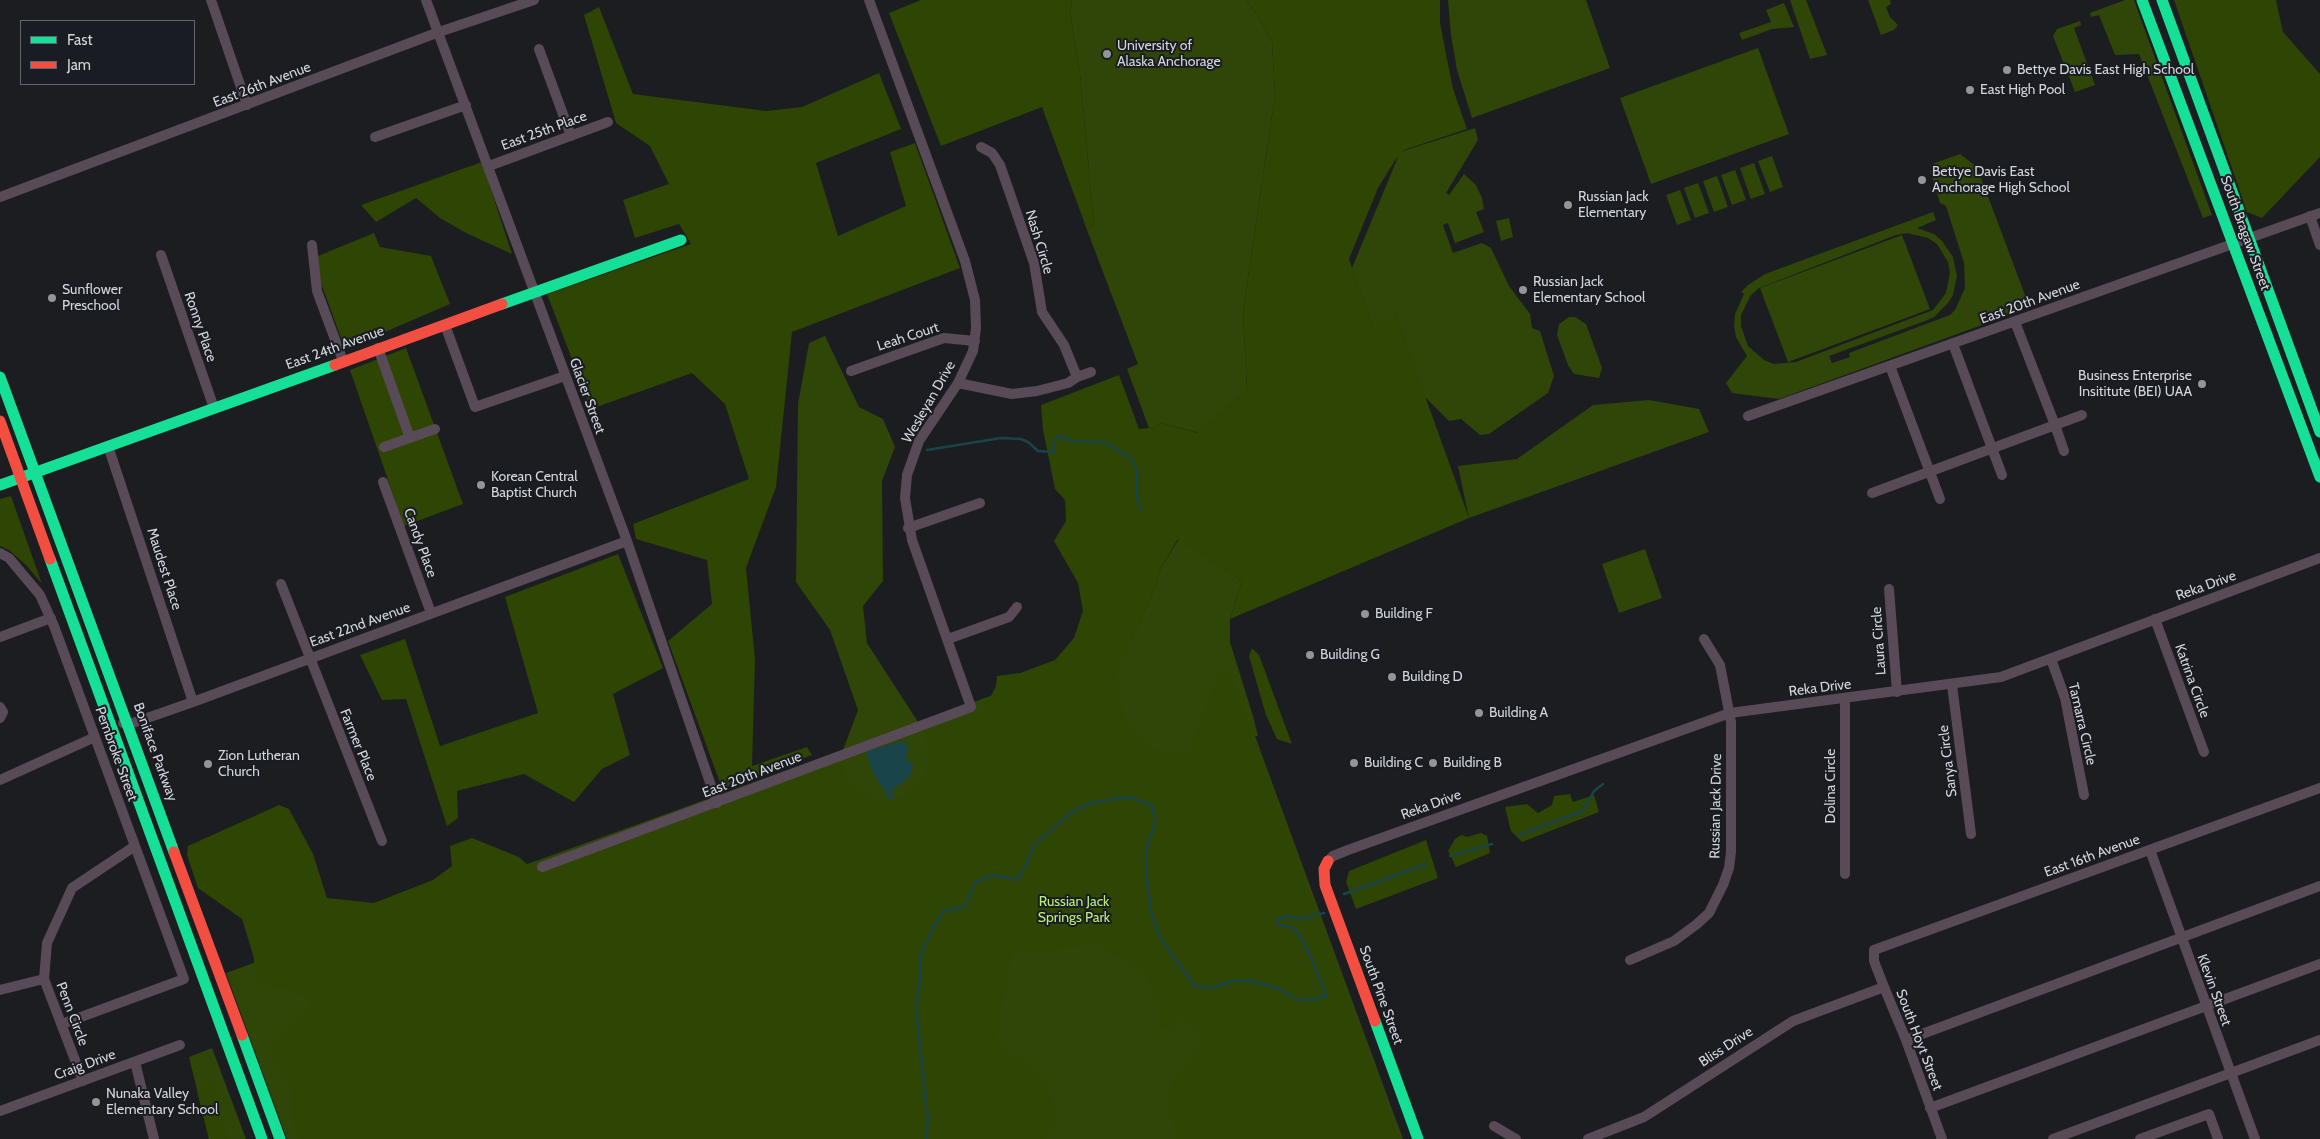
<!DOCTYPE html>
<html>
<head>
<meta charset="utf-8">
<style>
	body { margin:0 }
	#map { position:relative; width:2320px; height:1139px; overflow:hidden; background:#1b1d20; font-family:Cabin,sans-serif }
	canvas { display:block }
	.legend { position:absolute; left:20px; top:20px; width:175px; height:65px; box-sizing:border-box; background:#191c22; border:1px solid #63666c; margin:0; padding:6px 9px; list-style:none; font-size:15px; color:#d3d5da }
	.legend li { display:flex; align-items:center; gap:10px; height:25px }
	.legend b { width:25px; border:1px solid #63666c }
</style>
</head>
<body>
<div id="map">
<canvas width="2320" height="1139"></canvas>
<ul class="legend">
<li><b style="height:6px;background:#16e098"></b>Fast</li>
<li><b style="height:6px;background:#f24e42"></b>Jam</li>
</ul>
</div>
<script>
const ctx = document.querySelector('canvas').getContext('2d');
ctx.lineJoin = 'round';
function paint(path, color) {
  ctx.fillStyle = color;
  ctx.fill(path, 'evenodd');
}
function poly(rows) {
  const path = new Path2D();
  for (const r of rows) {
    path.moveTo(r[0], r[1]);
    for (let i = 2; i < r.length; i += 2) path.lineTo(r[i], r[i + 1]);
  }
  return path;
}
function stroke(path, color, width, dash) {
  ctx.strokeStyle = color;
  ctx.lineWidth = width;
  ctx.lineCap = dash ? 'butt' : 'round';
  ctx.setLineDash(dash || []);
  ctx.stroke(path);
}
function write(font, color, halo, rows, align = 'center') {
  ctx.font = font + ' Cabin,sans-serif';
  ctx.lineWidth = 4;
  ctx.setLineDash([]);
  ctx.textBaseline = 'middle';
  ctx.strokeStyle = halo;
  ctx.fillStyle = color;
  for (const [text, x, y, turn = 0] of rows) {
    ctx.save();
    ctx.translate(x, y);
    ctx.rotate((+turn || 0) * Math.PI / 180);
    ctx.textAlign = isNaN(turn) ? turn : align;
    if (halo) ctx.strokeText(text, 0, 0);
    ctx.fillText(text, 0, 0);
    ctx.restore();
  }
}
paint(poly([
	[1072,0,1246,0,1260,19,1272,42,1275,95,1243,311,1247,390,1199,433,1161,423,1156,427,1149,428,1127,369,1138,364,1087,230,1094,225,1080,74,1070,12],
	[1448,0,1586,0,1610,68,1472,118,1457,70,1451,35],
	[1790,0,1806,0,1827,55,1810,59],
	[1868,0,1890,0,1891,4,1886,7,1890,17,1898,25,1894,30,1881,35],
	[2125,0,2134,0,2212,215,2203,218,2139,54,2115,55,2099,15,2091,17,2090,13],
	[1784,3,1794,27,1772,29,1742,40,1739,33,1771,22,1766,10],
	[2080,21,2081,25,2074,28,2095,85,2075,92,2053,36,2057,29],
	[1758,48,1789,134,1651,184,1620,98],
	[1475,128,1478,140,1446,193,1449,195,1464,174,1476,185,1482,198,1484,209,1476,212,1484,232,1455,243,1448,223,1443,225,1453,253,1482,243,1491,248,1509,286,1530,314,1532,328,1540,331,1554,376,1548,393,1489,434,1480,435,1461,419,1449,421,1424,396,1395,314,1374,330,1352,268,1400,152],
	[1960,154,1977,167,2028,303,2023,310,1779,399,1732,393,1726,383,1747,356,1736,337,1734,326,1735,314,1744,294,1741,292,1748,285,1765,274,1933,212,1936,220,1917,228,1934,234,1942,241,1953,257,1957,276,1953,295,1948,303,1934,317,1925,321,1829,356,1832,363,1850,357,1849,353,1950,315,1955,310,1965,288,1964,263,1946,206,1940,203,1930,171,1933,169,1932,164],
	[1907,233,1928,238,1937,244,1948,262,1950,273,1946,293,1933,310,1796,362,1774,364,1764,360,1748,346,1741,326,1741,315,1751,295,1759,288,1896,235],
	[1772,156,1783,187,1770,192,1758,161],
	[1754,163,1765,194,1751,199,1740,168],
	[1735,170,1746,200,1732,205,1721,175],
	[1717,176,1728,207,1714,212,1703,181],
	[1698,183,1709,213,1695,218,1684,188],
	[1680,190,1691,220,1677,225,1666,195],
	[1509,218,1513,237,1501,241,1496,221],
	[1902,235,1930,309,1788,362,1760,288],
	[1569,317,1575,317,1586,324,1602,368,1599,378,1574,374,1568,365,1557,335,1559,324],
	[825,336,859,407,883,419,895,447,882,481,883,581,863,606,867,643,918,722,1127,647,1151,597,1161,568,1179,539,1242,581,1230,619,1230,642,1253,716,1258,736,1255,736,1403,1139,287,1139,226,973,843,750,858,710,830,630,796,582,798,404,809,343],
	[1649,400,1699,409,1709,432,1469,518,1458,466,1517,459,1593,405],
	[1645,549,1662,598,1619,613,1602,564],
	[212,1048,246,1139,209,1139,189,1057]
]), '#2f4608');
paint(poly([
	[921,0,1072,0,1070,12,1080,74,1094,225,1087,230,1042,107,941,146,889,13],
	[1246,0,1440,0,1440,23,1453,89,1467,129,1404,150,1396,159,1378,188,1349,259,1374,329,1395,313,1469,518,1230,619,1242,581,1178,539,1161,568,1151,597,1116,672,1124,720,1145,746,1169,755,1189,751,1216,683,1224,670,1230,673,1399,1139,1178,1139,1168,1107,1172,1083,1205,1041,1196,1027,1180,1015,1171,1030,1159,1028,1159,1007,1147,977,1132,964,1111,953,1098,943,1038,951,1013,951,995,1038,1046,1084,1057,1120,1044,1139,300,1139,292,1118,292,1093,268,1047,301,1017,312,999,295,991,269,986,254,977,254,958,242,919,198,888,187,855,188,846,279,805,289,809,313,854,327,898,374,903,433,880,452,866,450,846,472,838,519,857,536,872,838,761,850,783,871,798,889,803,905,796,923,778,930,757,924,733,977,712,988,702,996,686,997,676,1020,673,1055,660,1074,638,1083,611,1078,583,1054,541,1066,521,1065,500,1055,489,1043,430,1041,405,1119,375,1139,429,1156,427,1161,423,1198,433,1247,390,1243,311,1275,95,1272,42,1260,19],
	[2174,0,2276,0,2283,32,2320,74,2320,157,2262,218,2247,212],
	[599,7,633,94,766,111,802,107,879,73,901,129,816,163,838,236,906,206,890,152,915,143,960,268,792,332,776,487,746,568,755,659,752,766,807,747,812,755,722,788,668,641,712,604,707,560,636,539,633,524,749,479,725,404,692,373,591,409,547,294,691,244,679,224,635,238,623,200,669,184,650,146,616,123,584,15],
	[482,162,512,254,466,233,440,218,416,198,376,222,361,205],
	[374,233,380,247,431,256,450,304,345,349,317,272,318,256],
	[406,348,463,504,404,526,350,370],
	[11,496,42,584,26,565,9,550,0,546,0,499],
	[618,554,663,668,613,694,630,755,602,769,574,802,524,774,457,791,458,818,447,826,406,699,382,700,360,655,405,639,440,746,538,713,505,597],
	[1252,648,1259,655,1292,744,1277,739,1266,715,1249,656],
	[1570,794,1573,802,1594,795,1599,812,1522,842,1511,831,1505,807,1527,804,1538,813,1552,805,1554,796],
	[1481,833,1487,836,1490,853,1456,867,1448,851,1455,839,1461,835,1467,837],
	[1426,840,1438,878,1356,909,1346,882,1349,871],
	[212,1080,228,1139,209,1139,197,1091]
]), '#2e4504');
paint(poly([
	[904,741,909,750,905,756,913,767,909,777,892,790,894,799,890,800,871,769,866,751]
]), '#194449');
stroke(poly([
	[927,450,1001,438,1021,439,1028,442,1038,451,1054,452,1053,442,1060,436,1072,441,1105,442,1130,458,1137,469,1137,496,1141,510],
	[1519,835,1583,811,1594,791,1603,784],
	[1450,856,1492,844],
	[1344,894,1427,864],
	[926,1139,928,1119,916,1009,920,981,920,956,934,926,944,911,964,907,976,882,992,875,1017,880,1026,865,1034,845,1072,812,1094,802,1130,797,1153,806,1155,822,1147,849,1146,870,1151,912,1161,939,1195,986,1213,988,1233,981,1252,981,1279,989,1296,999,1310,1000,1327,996,1304,942,1294,928,1279,925,1277,920,1286,916,1301,919,1324,913]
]), '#194449', 2.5);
stroke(poly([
	[211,0,247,105],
	[426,0,627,541,717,803],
	[539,49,571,136],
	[375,137,466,105],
	[981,147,992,153,1000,165,1034,263,1042,312,1064,345,1077,377],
	[489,166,608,122],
	[0,197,439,32,534,0],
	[2310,216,2320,245],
	[312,245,317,291,343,361],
	[161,255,214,408],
	[445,325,475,407,565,376],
	[1953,344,2002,475],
	[378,348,410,438],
	[1890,366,1940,499],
	[851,371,944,338,975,341],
	[958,383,1012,394,1037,391,1068,383,1077,377,1091,372],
	[1748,416,2320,213],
	[108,446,193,702],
	[384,447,435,429],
	[2064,451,2055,425,2082,415],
	[383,482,431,613],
	[1872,493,2055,425,2015,322],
	[908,528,980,503],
	[0,553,9,558,40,595,54,626,184,979,62,1024],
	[281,584,382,841],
	[1889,589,1897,692],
	[2155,619,2204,752],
	[0,637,51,618],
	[948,639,1009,617,1017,607],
	[2051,659,2065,698,2084,795],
	[1952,685,1971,834],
	[1845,699,1845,874],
	[0,707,3,712,0,718],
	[123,723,130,724,193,702,627,541],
	[0,780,95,737],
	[2150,850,2255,1139],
	[1328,861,1333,856,1348,850,1730,713,2001,677,2320,558],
	[542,867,971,707,912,540,905,498,907,475,919,441,958,383,973,351,976,328,975,300,965,261,869,0],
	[1630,960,1674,941,1697,924,1709,913,1723,885,1729,868,1731,852,1731,722,1720,665,1704,639],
	[0,990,44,979],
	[1906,1040,2320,886],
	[135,1062,154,1139],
	[83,1081,44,979,47,943,72,888,135,846],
	[1930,1108,2320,964],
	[0,1111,180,1045],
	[1494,1126,1516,1139],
	[1588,1139,1644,1117,1793,1021,1884,987],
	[1942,1139,1906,1040,1884,987,1874,961,1874,950,2320,788],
	[2053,1139,2320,1040],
	[2140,1139,2209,1114,2218,1139]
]), '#584a56', 10);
stroke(poly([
	[2142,0,2320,477],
	[2162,0,2320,432],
	[502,304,681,240],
	[0,377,174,852],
	[0,485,335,365],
	[50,559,262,1139],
	[1375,1021,1418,1139],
	[242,1035,280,1139]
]), '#16e098', 11);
stroke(poly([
	[335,365,502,304],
	[0,421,50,559],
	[174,852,242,1035],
	[1328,861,1324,869,1325,885,1375,1021]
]), '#f24e42', 11);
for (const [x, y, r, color] of [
	[1107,54,5,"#939599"],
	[2007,70,5,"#939599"],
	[1970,90,5,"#939599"],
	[1922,180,5,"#939599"],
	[1568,205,5,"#939599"],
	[1523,290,5,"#939599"],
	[52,298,5,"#939599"],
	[2202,384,5,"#939599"],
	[481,485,5,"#939599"],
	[1365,614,5,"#939599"],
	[1310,655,5,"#939599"],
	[1392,677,5,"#939599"],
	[1479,713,5,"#939599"],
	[1354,763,5,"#939599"],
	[1433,763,5,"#939599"],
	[208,764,5,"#939599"],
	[96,1102,5,"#939599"]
]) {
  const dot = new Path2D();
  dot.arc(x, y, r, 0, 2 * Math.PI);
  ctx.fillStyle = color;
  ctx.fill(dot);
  stroke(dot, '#191c22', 2);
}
write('14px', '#d3d5da', '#191c22', [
	["University of",1117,46],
	["Alaska Anchorage",1117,62],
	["Bettye Davis East High School",2017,70],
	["East High Pool",1980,90],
	["Bettye Davis East",1932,172],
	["Anchorage High School",1932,188],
	["Russian Jack",1578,197],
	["Elementary",1578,213],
	["Russian Jack",1533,282],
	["Elementary School",1533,298],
	["Sunflower",62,290],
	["Preschool",62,306],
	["Business Enterprise",2192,376,"right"],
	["Insititute (BEI) UAA",2192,392,"right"],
	["Korean Central",491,477],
	["Baptist Church",491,493],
	["Building F",1375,614],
	["Building G",1320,655],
	["Building D",1402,677],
	["Building A",1489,713],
	["Zion Lutheran",218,756],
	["Church",218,772],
	["Building C",1364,763],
	["Building B",1443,763],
	["Nunaka Valley",106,1094],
	["Elementary School",106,1110]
], 'left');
write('14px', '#d3d5da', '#191c22', [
	["East 26th Avenue",262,85,-21],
	["East 25th Place",544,131,-20],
	["South Bragaw Street",2245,233,70],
	["Nash Circle",1039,242,73],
	["East 20th Avenue",2030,302,-20],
	["Ronny Place",200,327,71],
	["Leah Court",908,337,-18],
	["East 24th Avenue",335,348,-20],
	["Glacier Street",587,396,70],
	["Wesleyan Drive",929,402,-60],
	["Candy Place",420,543,70],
	["Maudest Place",164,569,72],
	["Reka Drive",2206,586,-20],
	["East 22nd Avenue",360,625,-20],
	["Laura Circle",1879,641,-94],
	["Katrina Circle",2192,681,70],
	["Reka Drive",1820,688,-7],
	["Tamarra Circle",2082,724,77],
	["Farmer Place",358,745,68],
	["Boniface Parkway",155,752,70],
	["Pembroke Street",116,754,70],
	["Sanya Circle",1948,761,-97],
	["East 20th Avenue",752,775,-21],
	["Dolina Circle",1831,786,-90],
	["Reka Drive",1431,805,-20],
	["Russian Jack Drive",1716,806,-89],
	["East 16th Avenue",2092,856,-20],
	["Klevin Street",2214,990,70],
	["South Pine Street",1381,995,70],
	["Penn Circle",72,1014,69],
	["South Hoyt Street",1919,1040,69],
	["Bliss Drive",1726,1047,-33],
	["Craig Drive",85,1065,-20]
]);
write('14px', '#b9ed78', '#191c22', [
	["Russian Jack",1074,902],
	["Springs Park",1074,918]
]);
</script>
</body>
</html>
